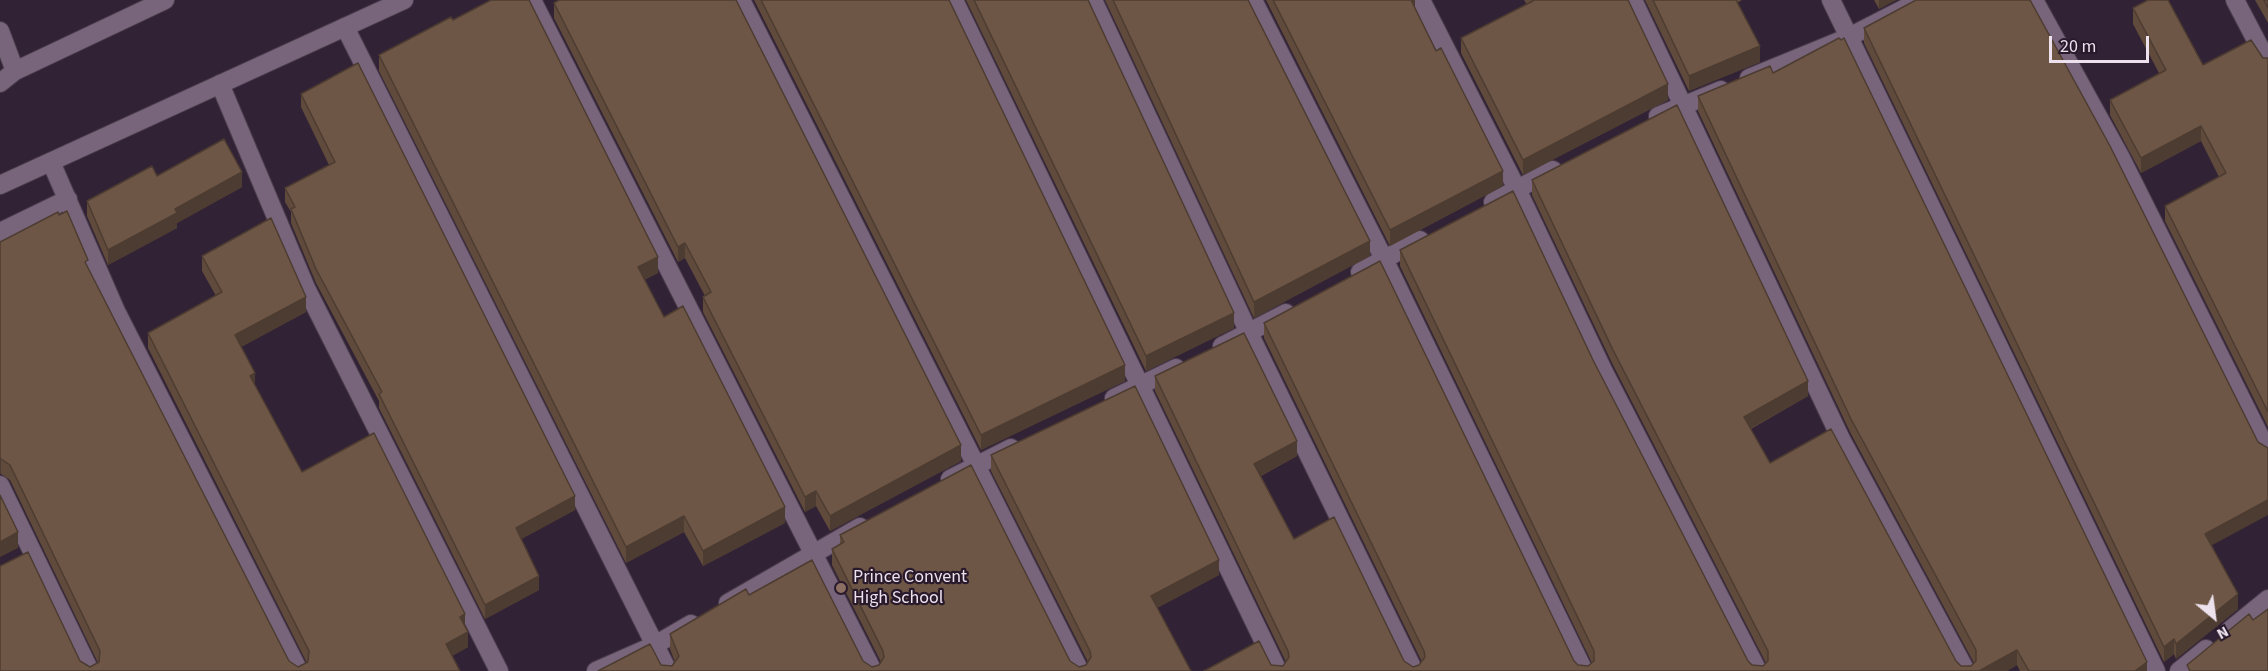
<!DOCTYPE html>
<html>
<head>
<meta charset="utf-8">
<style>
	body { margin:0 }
	#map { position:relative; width:2268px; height:671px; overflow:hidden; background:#322235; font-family:"Source Sans 3",sans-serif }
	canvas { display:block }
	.north { position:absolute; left:2184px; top:587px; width:60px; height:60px; -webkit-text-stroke:4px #28192b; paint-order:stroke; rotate:151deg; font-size:16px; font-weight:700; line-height:24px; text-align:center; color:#ece1ed }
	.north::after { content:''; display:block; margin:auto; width:21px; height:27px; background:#ece1ed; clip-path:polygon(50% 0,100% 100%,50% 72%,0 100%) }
	.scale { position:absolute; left:2049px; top:36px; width:100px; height:27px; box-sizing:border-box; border:3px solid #ece1ed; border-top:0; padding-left:8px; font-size:18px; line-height:21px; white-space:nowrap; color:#ece1ed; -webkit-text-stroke:4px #28192b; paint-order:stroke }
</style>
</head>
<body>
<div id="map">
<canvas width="2268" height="671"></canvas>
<div class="north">N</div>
<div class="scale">20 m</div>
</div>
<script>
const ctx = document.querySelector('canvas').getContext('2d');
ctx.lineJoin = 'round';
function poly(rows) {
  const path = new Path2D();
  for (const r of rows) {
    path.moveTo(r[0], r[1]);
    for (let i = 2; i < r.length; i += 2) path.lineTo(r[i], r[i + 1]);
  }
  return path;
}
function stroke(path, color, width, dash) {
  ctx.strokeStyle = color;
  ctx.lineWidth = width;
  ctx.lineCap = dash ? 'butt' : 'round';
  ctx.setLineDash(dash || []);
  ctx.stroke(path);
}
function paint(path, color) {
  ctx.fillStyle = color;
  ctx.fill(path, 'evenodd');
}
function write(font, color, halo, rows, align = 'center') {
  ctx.font = font + ' "Source Sans 3",sans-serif';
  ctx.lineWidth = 4.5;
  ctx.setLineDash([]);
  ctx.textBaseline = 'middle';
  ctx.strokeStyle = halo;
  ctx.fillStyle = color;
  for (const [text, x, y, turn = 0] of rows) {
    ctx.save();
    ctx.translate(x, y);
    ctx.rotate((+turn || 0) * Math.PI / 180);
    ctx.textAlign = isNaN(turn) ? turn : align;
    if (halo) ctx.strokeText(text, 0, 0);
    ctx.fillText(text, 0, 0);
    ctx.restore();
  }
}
const minor = poly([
	[532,0,873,671],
	[741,0,1080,671],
	[954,0,1278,671],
	[1093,0,1249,333,1414,671],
	[1253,0,1384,259,1584,671],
	[1421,0,1517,189,1603,370,1758,671],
	[1633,0,1841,439,1966,671],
	[1831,0,2156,671],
	[2034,0,2120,156,2268,452],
	[2235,0,2268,63],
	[345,27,668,671],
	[0,31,15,71],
	[1749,78,1849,37,1921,0],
	[220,84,306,288,499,671],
	[1658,116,1721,90],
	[51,162,116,311,299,671],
	[1493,202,1553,170],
	[0,232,68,199],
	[1360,272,1420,240],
	[1222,346,1286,313],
	[1114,398,1176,368],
	[950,479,1011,448],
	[0,485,90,671],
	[728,603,860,527],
	[2230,630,2268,599],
	[596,671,655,645,691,624],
	[2179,671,2206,649]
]);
const tertiary = poly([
	[0,83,15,71,165,0],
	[0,185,404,0]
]);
stroke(minor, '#4c3e4e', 20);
stroke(tertiary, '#4c3e4e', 20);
stroke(minor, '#78657b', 18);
stroke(tertiary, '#78657b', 18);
paint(poly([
	[754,0,949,0,1125,381,981,450],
	[966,0,1088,0,1234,328,1146,371],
	[1105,0,1248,0,1370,256,1254,318],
	[1266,0,1415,0,1415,9,1503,186,1390,246],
	[1524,0,1628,0,1668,100,1523,175,1461,53,1461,38,1527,5],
	[1645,0,1742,0,1737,3,1760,62,1689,91],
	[1874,0,1896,0,1879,9],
	[2255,0,2268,0,2268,23],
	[554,3,961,461,830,531,816,506,805,512,703,312,703,297,705,296,685,258,678,262,554,18],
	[2133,8,2203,65,2263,58,2268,58,2268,427,2165,221,2165,206,2219,177,2201,141,2141,173,2110,115,2110,100,2159,73,2133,24],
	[453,20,658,273,644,280,664,317,785,523,703,566,684,532,626,563,379,71,379,55],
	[1864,28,2212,545,2238,609,2176,659,2174,654,2164,662,1864,43],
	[1839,38,1841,40,1844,38,2147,662,2147,671,2020,671,2017,665,2007,671,1204,671,1259,641,1271,665,1283,666,1286,662,1155,391,1155,376,1244,333,1297,441,1297,456,1261,476,1294,539,1334,517,1404,661,1413,667,1419,665,1422,662,1264,338,1264,323,1380,261,1574,661,1578,665,1588,666,1592,663,1400,266,1400,250,1513,191,1593,360,1748,661,1752,665,1763,666,1766,663,1613,365,1532,195,1532,180,1677,105,1808,381,1808,396,1751,429,1770,463,1831,429,1956,661,1961,666,1971,666,1974,663,1851,434,1698,111,1698,96,1770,66,1773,73],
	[301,94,575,510,521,539,539,590,485,619,379,408,379,401,316,283,291,223,291,212,285,202,285,188,329,165,301,107],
	[157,176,242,187,177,223,177,228,108,265,87,216,87,201],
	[59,215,88,269,289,661,298,667,307,663,148,348,148,333,216,296,202,271,202,256,306,312,241,347,255,385,302,472,465,627,468,647,452,656,460,671,0,671,80,661,90,667,98,663,10,480,1,474,0,242],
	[991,455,1219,575,1157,608,1191,671,598,671,661,665,672,666,675,662,670,649,670,634,749,595,872,667,879,665,881,662,832,565,832,549,840,544,840,535,1070,661,1079,667,1086,665,1088,662,991,471]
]), '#5f4a3c');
paint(poly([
	[1411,0,1415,0,1415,13],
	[1879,0,1896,0,1879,9],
	[1760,46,1760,62,1689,91,1689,76],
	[1668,84,1668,100,1523,175,1523,160],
	[2201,126,2201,141,2141,173,2141,158],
	[1503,171,1503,186,1390,246,1390,230],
	[242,172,242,187,177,223,177,228,108,265,108,250,175,209],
	[1370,241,1370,256,1254,318,1254,302],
	[685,243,685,258,678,262,678,247],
	[658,257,658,273,638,283,638,267],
	[306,297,306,312,235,350,235,335],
	[1234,313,1234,328,1146,371,1146,356],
	[1125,365,1125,381,981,450,981,435],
	[255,373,255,389,250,376],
	[1808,381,1808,396,1744,432,1744,417],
	[1297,441,1297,456,1254,479,1254,464],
	[961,445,961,461,830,531,830,516],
	[0,459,1,459,1,474,0,474],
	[816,491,816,506,805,512,805,497],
	[575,496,575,510,516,542,516,528],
	[2268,500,2268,515,2205,549,2205,534],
	[785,507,785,523,703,566,703,551],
	[684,516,684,532,626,563,626,547],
	[18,532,18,548,0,557,0,542],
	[1219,560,1219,575,1151,611,1151,596],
	[539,576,539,590,485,619,485,605],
	[2238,594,2238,609,2176,659,2176,644],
	[465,614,465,629,460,617],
	[468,632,468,647,446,659,446,644],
	[2174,639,2174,654,2164,662,2164,647],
	[2017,650,2017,665,2007,671,1979,671],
	[2147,662,2147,671,2135,671]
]), '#4d3c31');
const building = poly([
	[491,0,529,0,658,257,638,267,664,317,683,306,785,507,703,551,684,516,626,547,379,55,451,17,453,20,491,0],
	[559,0,736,0,961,445,830,516,816,491,805,497,703,297,711,292,685,243,678,247,554,3,559,0],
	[761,0,949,0,1125,365,981,435,761,0],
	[974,0,1088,0,1234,313,1146,356,974,0],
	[1113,0,1248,0,1370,241,1254,302,1113,0],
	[1273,0,1411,0,1436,51,1441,48,1503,171,1390,230,1273,0],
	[1532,0,1628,0,1668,84,1523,160,1461,38,1533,1,1532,0],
	[1653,0,1736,0,1760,46,1689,76,1653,0],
	[1916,0,2030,0,2110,146,2258,442,2268,448,2268,500,2205,534,2238,594,2176,644,2174,639,2164,647,1864,28,1916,0],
	[2148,0,2168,0,2203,65,2251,40,2263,58,2268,58,2268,412,2165,206,2226,173,2201,126,2141,158,2110,100,2166,70,2133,8,2148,0],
	[2264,0,2268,0,2268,8,2264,0],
	[1839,38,1841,40,1844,38,2147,662,2135,671,2029,671,2017,650,1979,671,1204,671,1259,641,1271,665,1283,666,1289,657,1288,651,1155,376,1244,333,1297,441,1254,464,1294,539,1334,517,1404,661,1413,667,1419,665,1425,657,1424,651,1264,323,1380,261,1574,661,1578,665,1588,666,1594,661,1594,651,1400,250,1513,191,1593,360,1748,661,1752,665,1763,666,1768,661,1768,651,1613,350,1532,180,1677,105,1808,381,1744,417,1770,463,1831,429,1956,661,1961,666,1971,666,1976,661,1976,650,1851,419,1698,96,1770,66,1773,73,1839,38],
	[358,63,575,496,516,528,539,576,485,605,379,394,382,392,316,269,291,209,295,207,285,188,335,162,301,94,358,63],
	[224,139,242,172,175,209,177,213,108,250,87,201,152,166,157,176,224,139],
	[67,211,88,260,85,262,289,661,298,667,308,662,309,651,148,333,222,292,202,256,271,218,306,297,235,335,255,373,250,376,302,472,374,433,465,614,460,617,468,632,446,644,460,671,0,671,0,566,28,552,80,661,90,667,99,662,100,651,10,465,1,459,0,459,0,242,58,212,59,215,67,211],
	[1135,386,1219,560,1151,596,1191,671,598,671,650,644,661,665,672,666,679,656,670,634,746,589,749,595,812,560,863,661,872,667,879,665,884,657,883,651,832,549,844,542,840,535,971,465,1070,661,1079,667,1086,665,1091,657,1090,651,991,455,1135,386],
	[0,495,18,532,0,542,0,495],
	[2268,609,2268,671,2190,671,2187,665,2249,614,2253,620,2268,609]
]);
paint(building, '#6e5646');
stroke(building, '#4d3c31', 1.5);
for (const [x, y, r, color] of [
	[841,588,6,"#8d6e63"]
]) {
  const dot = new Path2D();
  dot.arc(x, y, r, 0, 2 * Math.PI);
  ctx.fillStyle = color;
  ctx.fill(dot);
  stroke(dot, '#28192b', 2);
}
write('18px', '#ece1ed', '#28192b', [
	["Prince Convent",853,578],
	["High School",853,599]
], 'left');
</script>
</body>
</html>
